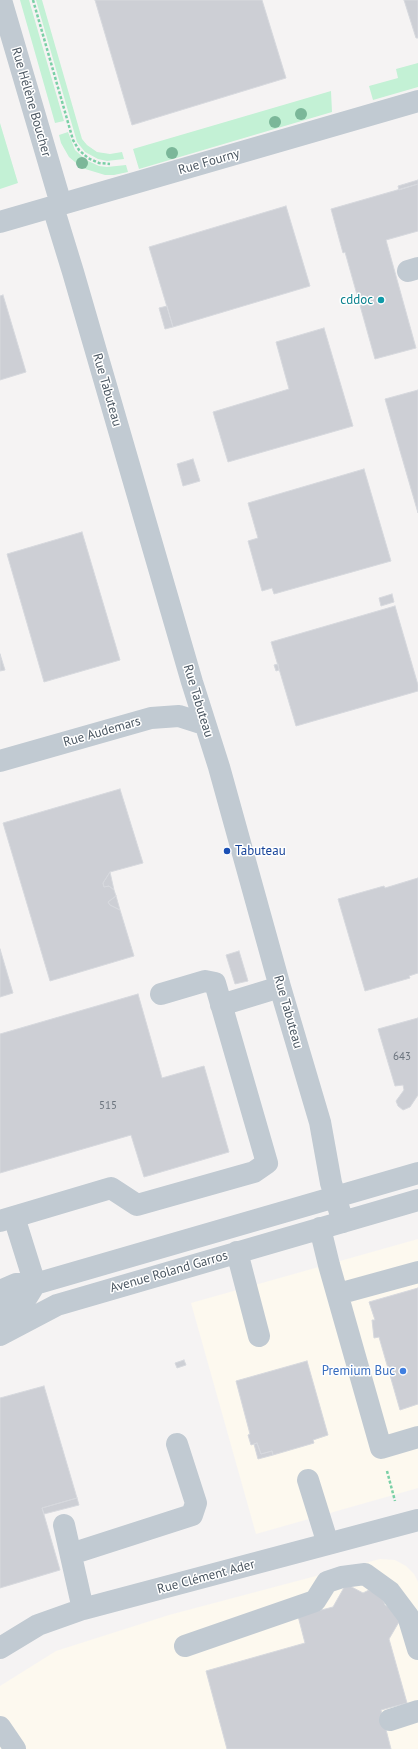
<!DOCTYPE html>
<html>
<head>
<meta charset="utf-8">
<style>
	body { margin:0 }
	canvas { display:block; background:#f5f3f3 }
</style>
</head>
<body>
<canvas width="418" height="1749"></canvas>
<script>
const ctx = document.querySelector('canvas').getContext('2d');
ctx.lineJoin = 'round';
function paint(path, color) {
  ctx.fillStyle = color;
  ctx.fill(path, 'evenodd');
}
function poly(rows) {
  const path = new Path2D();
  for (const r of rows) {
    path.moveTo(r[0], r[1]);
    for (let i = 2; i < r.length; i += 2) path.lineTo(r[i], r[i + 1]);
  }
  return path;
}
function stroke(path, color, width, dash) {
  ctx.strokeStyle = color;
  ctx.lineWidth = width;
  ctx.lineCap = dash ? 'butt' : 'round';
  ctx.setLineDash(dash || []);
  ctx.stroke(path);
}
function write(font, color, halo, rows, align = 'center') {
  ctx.font = font + ' "PT Sans",sans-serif';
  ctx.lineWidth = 3;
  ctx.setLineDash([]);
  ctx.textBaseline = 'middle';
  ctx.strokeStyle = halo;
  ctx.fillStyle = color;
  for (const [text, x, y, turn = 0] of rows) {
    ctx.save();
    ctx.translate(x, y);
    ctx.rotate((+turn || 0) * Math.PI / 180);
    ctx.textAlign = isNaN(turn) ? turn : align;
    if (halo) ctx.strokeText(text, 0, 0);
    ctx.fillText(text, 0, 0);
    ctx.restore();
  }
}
paint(poly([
	[418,1239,418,1488,256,1534,191,1303],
	[380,1559,395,1560,406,1566,414,1574,418,1582,418,1749,0,1749,0,1686,56,1651,169,1615]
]), '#fdf9ef');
paint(poly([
	[20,0,29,0,64,121,55,123],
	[36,0,42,0,82,139,87,145,97,152,110,154,122,152,124,159,107,161,98,159,85,152,77,142],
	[418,63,418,87,373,100,369,86,398,78,396,69],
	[331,91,332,112,139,169,133,149],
	[0,123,18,183,0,189],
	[68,132,75,150,86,160,99,166,107,167,126,165,128,172,114,175,105,175,82,168,69,157,61,143,59,135]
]), '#c3f1d5');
const building = poly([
	[95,0,262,0,286,78,132,125,95,0],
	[404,0,418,0,418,38,416,38,404,0],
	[418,180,418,184,399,190,398,186,418,180],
	[418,184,418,231,386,240,416,348,375,359,345,252,343,253,331,209,418,184],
	[286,206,310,286,173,327,149,247,286,206],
	[3,295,26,372,0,380,0,296,3,295],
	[167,306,173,327,165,329,159,308,167,306],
	[324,328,353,426,228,462,213,412,289,389,276,342,324,328],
	[418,390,418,513,385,399,418,390],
	[193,459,200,481,183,486,177,464,193,459],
	[364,469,391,561,274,594,272,588,262,591,248,541,258,538,248,503,364,469],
	[82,532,120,660,44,682,7,554,82,532],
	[392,594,394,602,381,606,379,598,392,594],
	[395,606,418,685,418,691,296,726,271,642,395,606],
	[0,654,5,670,0,671,0,654],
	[278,664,279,670,276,671,274,665,278,664],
	[120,789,143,863,110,872,103,883,104,887,109,886,114,890,116,896,108,902,110,905,120,910,134,956,50,981,3,823,120,789],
	[110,872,114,890,109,886,104,887,103,883,110,872],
	[418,878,418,973,409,976,410,978,365,991,338,899,384,886,385,888,418,878],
	[116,896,120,910,110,905,108,902,116,896],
	[0,949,13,993,0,997,0,949],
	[239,951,248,981,235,984,226,955,239,951],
	[138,994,162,1078,204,1066,229,1152,144,1177,131,1135,0,1173,0,1034,138,994],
	[418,1018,418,1095,410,1107,403,1110,398,1106,396,1101,404,1090,403,1085,395,1086,378,1029,418,1018],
	[418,1288,418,1404,400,1410,379,1337,374,1338,372,1320,375,1320,369,1302,418,1288],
	[184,1360,186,1365,177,1368,175,1363,184,1360],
	[307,1361,328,1435,313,1440,314,1443,273,1455,272,1451,261,1454,257,1443,251,1445,248,1435,250,1434,236,1381,307,1361],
	[44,1386,77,1498,42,1508,60,1570,0,1588,0,1398,44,1386],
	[257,1443,261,1454,272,1451,273,1455,258,1459,254,1444,257,1443],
	[77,1498,79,1505,44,1514,42,1508,77,1498],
	[346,1584,363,1593,369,1590,382,1597,385,1605,403,1615,389,1639,407,1703,381,1710,391,1749,227,1749,206,1671,305,1643,298,1616,333,1607,346,1584]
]);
paint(building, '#cdcfd5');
stroke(building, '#d7d9de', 1);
stroke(poly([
	[33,0,73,140,79,150,88,158,99,163,110,164],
	[387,1471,395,1501]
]), '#7ad0a6', 2.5, [3, 2]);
stroke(poly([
	[1,0,61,204],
	[53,207,73,272,192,682,219,767,280,987,320,1122,331,1183,343,1222],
	[0,222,418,101],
	[408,271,418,268],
	[0,761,151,718,179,716,204,724],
	[221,1005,280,987],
	[14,1217,35,1284],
	[0,1221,111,1188,137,1205,254,1172,267,1163,215,983,205,981,161,994],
	[320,1228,329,1265,381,1448,418,1437],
	[237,1252,259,1336],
	[0,1291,16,1284,35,1284,418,1173],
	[338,1294,418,1272],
	[0,1312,27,1297,35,1284],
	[0,1335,57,1305,418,1200],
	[308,1480,328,1544],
	[64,1525,83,1609],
	[71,1554,192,1515,196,1503,177,1444],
	[185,1646,315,1601,327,1582,342,1577,365,1574,390,1592,408,1616,418,1649],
	[0,1648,38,1625,83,1609,418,1520],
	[390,1720,418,1711],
	[0,1727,15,1749]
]), '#c1cad2', 22);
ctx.fillStyle = '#7bb799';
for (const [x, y] of [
	[301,114],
	[275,122],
	[172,153],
	[82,163]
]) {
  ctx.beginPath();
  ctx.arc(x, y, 6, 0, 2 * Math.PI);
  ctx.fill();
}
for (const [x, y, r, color] of [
	[381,300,4,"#0f9aa8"],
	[227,851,4,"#1a4fb4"],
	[403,1371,4,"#3f7fe0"]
]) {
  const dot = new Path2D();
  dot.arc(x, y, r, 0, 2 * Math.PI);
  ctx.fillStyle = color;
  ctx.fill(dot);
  stroke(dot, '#fff', 1.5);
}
write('11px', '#6b747e', null, [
	["643",402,1057],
	["515",108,1106]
]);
write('13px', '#4a5661', '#fff', [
	["Rue Hélène Boucher",31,102,74],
	["Rue Fourny",209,162,-16],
	["Rue Tabuteau",107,390,74],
	["Rue Tabuteau",198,701,73],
	["Rue Audemars",102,732,-16],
	["Rue Tabuteau",288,1012,74],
	["Avenue Roland Garros",169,1272,-16],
	["Rue Clément Ader",206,1577,-15]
]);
write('13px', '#0d838f', '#fff', [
	["cddoc",373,300]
], 'right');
write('13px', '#164399', '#fff', [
	["Tabuteau",235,851]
], 'left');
write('13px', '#366cbe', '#fff', [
	["Premium Buc",395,1371]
], 'right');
</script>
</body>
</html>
